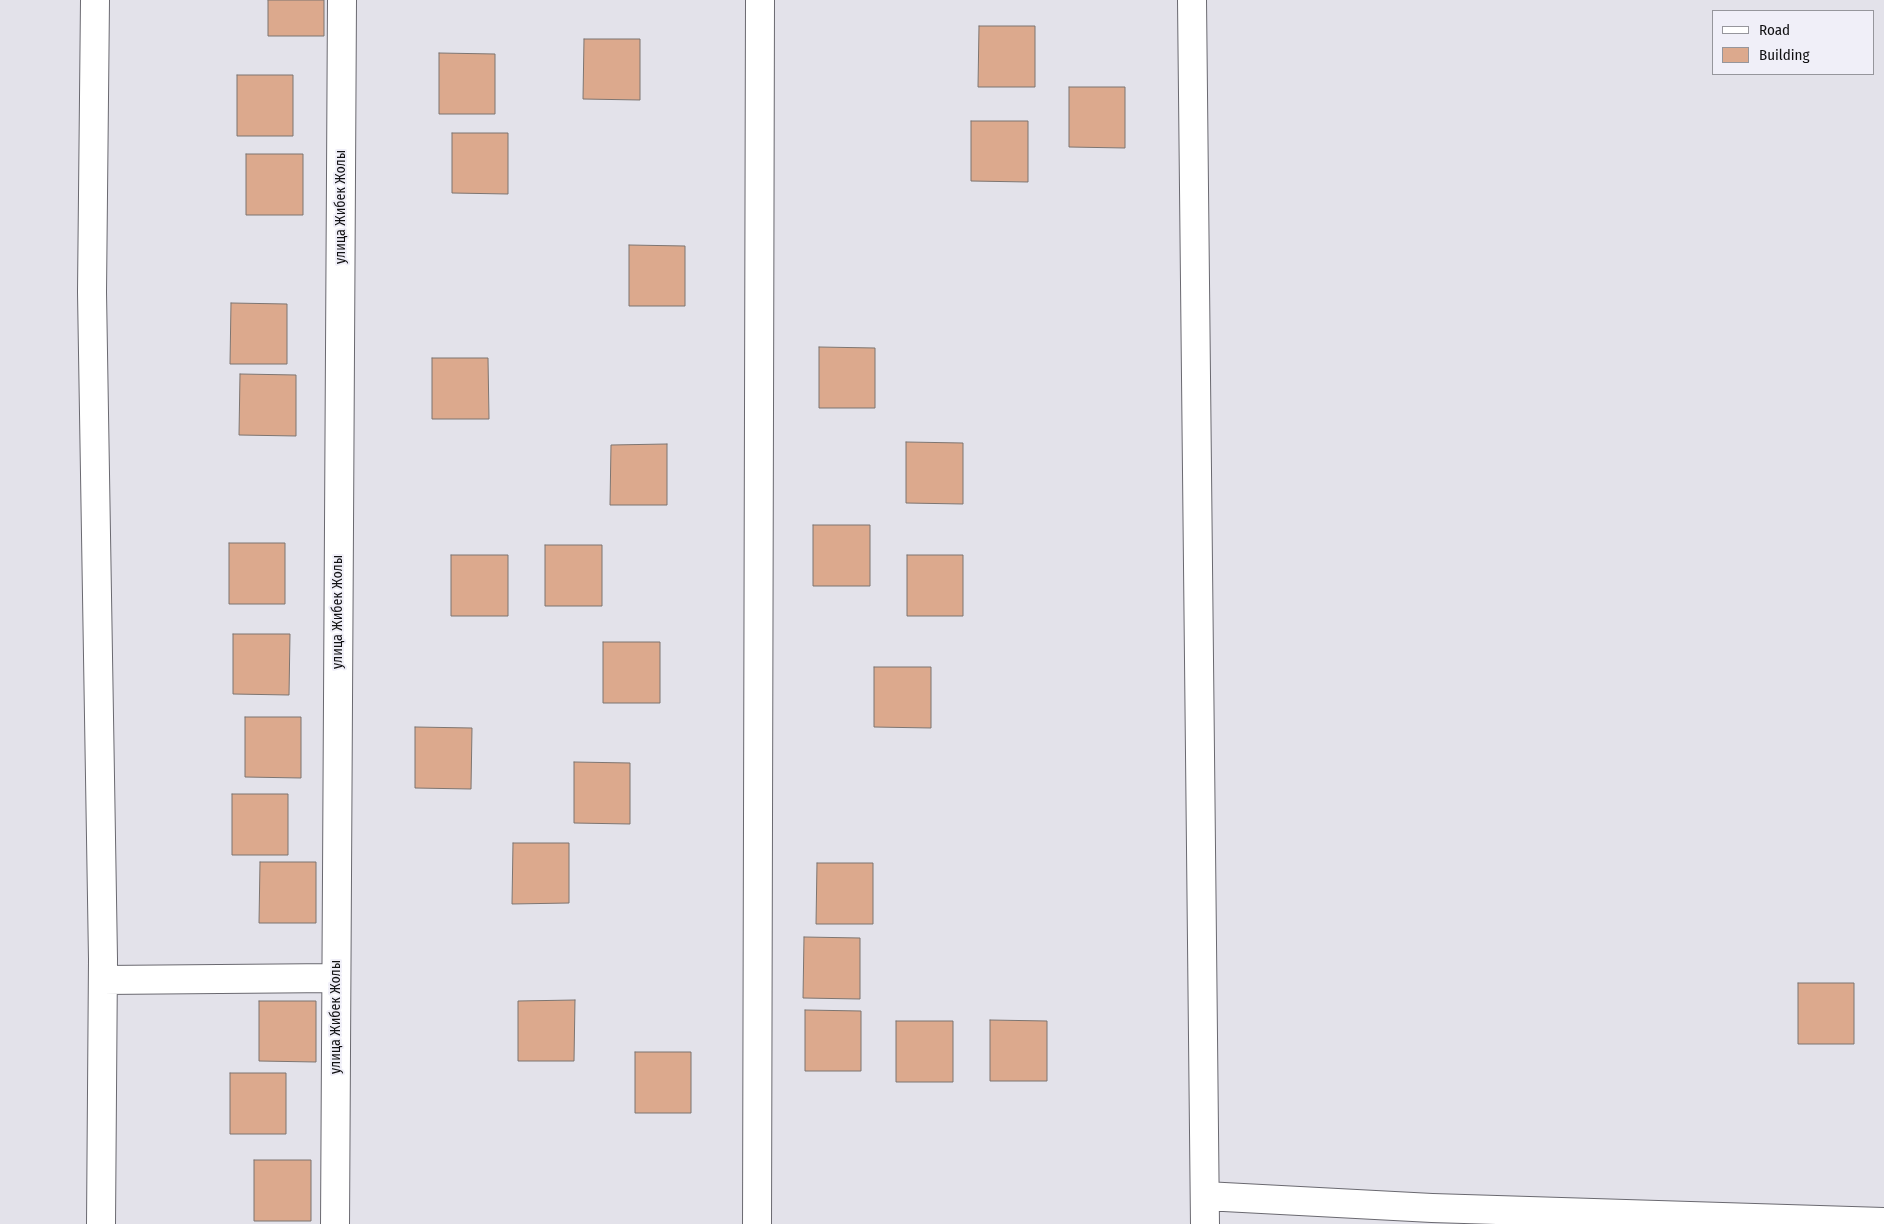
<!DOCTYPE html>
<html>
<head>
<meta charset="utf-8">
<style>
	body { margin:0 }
	#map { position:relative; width:1884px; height:1224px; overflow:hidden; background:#e3e2ea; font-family:"Fira Sans Condensed",sans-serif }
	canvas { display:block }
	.legend { position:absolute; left:1712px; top:10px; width:162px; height:65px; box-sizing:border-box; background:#f0eff8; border:1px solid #96969c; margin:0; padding:6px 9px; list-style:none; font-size:15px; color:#101012 }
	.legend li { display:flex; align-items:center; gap:10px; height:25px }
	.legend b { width:25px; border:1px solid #96969c }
</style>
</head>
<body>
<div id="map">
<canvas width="1884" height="1224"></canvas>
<ul class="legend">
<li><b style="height:6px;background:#fff"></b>Road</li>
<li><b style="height:14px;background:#dca98d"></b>Building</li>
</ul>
</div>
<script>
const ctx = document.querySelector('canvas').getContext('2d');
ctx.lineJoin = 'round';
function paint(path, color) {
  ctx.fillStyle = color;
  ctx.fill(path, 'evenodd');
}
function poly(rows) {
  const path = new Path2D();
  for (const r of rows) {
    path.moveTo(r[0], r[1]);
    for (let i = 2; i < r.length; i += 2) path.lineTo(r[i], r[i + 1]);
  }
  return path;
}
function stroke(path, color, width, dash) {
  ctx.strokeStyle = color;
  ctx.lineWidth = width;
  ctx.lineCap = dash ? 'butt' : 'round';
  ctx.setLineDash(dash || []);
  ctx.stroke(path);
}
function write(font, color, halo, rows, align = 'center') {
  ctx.font = font + ' "Fira Sans Condensed",sans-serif';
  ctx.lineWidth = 4;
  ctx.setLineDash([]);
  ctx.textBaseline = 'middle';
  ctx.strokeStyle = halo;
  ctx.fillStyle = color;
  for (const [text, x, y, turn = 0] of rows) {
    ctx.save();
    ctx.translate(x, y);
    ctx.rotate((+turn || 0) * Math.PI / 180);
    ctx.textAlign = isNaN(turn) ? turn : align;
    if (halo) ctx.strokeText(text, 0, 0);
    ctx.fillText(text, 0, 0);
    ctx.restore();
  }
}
const building = poly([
	[268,0,324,0,324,36,268,36,268,0],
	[979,26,1035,26,1035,87,978,87,979,26],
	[584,39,640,39,640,100,583,99,584,39],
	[439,53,495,54,495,114,439,114,439,53],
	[237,75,293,75,293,136,237,136,237,75],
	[1069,87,1125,87,1125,148,1069,147,1069,87],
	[971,121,1028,121,1028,182,971,181,971,121],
	[452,133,508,133,508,194,452,193,452,133],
	[246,154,303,154,303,215,246,215,246,154],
	[629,245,685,246,685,306,629,306,629,245],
	[231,303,287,304,287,364,230,364,231,303],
	[819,347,875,348,875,408,819,408,819,347],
	[432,358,488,358,489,419,432,419,432,358],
	[240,374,296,375,296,436,239,435,240,374],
	[906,442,963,443,963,504,906,503,906,442],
	[667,444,667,505,610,505,611,445,667,444],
	[813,525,870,525,870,586,813,586,813,525],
	[229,543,285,543,285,604,229,604,229,543],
	[545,545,602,545,602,606,545,606,545,545],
	[451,555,508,555,508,616,451,616,451,555],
	[907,555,963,555,963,616,907,616,907,555],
	[233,634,290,634,289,695,233,694,233,634],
	[603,642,660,642,660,703,603,703,603,642],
	[874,667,931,667,931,728,874,727,874,667],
	[245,717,301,717,301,778,245,777,245,717],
	[415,727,472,728,471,789,415,788,415,727],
	[574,762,630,763,630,824,574,823,574,762],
	[232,794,288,794,288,855,232,855,232,794],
	[513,843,569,843,569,903,512,904,513,843],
	[260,862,316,862,316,923,259,923,260,862],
	[817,863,873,863,873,924,816,924,817,863],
	[804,937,860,938,860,999,803,998,804,937],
	[1798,983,1854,983,1854,1044,1798,1044,1798,983],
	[575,1000,574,1061,518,1061,518,1001,575,1000],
	[259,1001,316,1001,316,1062,259,1061,259,1001],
	[805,1010,861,1011,861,1071,805,1071,805,1010],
	[990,1020,1047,1021,1047,1081,990,1081,990,1020],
	[896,1021,953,1021,953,1082,896,1082,896,1021],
	[635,1052,691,1052,691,1113,635,1113,635,1052],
	[230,1073,286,1073,286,1134,230,1134,230,1073],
	[254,1160,311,1160,311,1221,254,1221,254,1160]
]);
paint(building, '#dca98d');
stroke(building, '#7d7571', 1);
const minor = poly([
	[95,0,92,292,103,959,101,1224],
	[1192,0,1205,1224],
	[103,980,336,978],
	[1205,1196,1432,1208,1884,1222],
	[335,1224,342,0],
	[757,1224,760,0]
]);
stroke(minor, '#6a6970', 30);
stroke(minor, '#fff', 28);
write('14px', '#101012', '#f0eff8', [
	["улица Жибек Жолы",341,207,-90],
	["улица Жибек Жолы",338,612,-90],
	["улица Жибек Жолы",336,1017,-90]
]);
</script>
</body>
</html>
